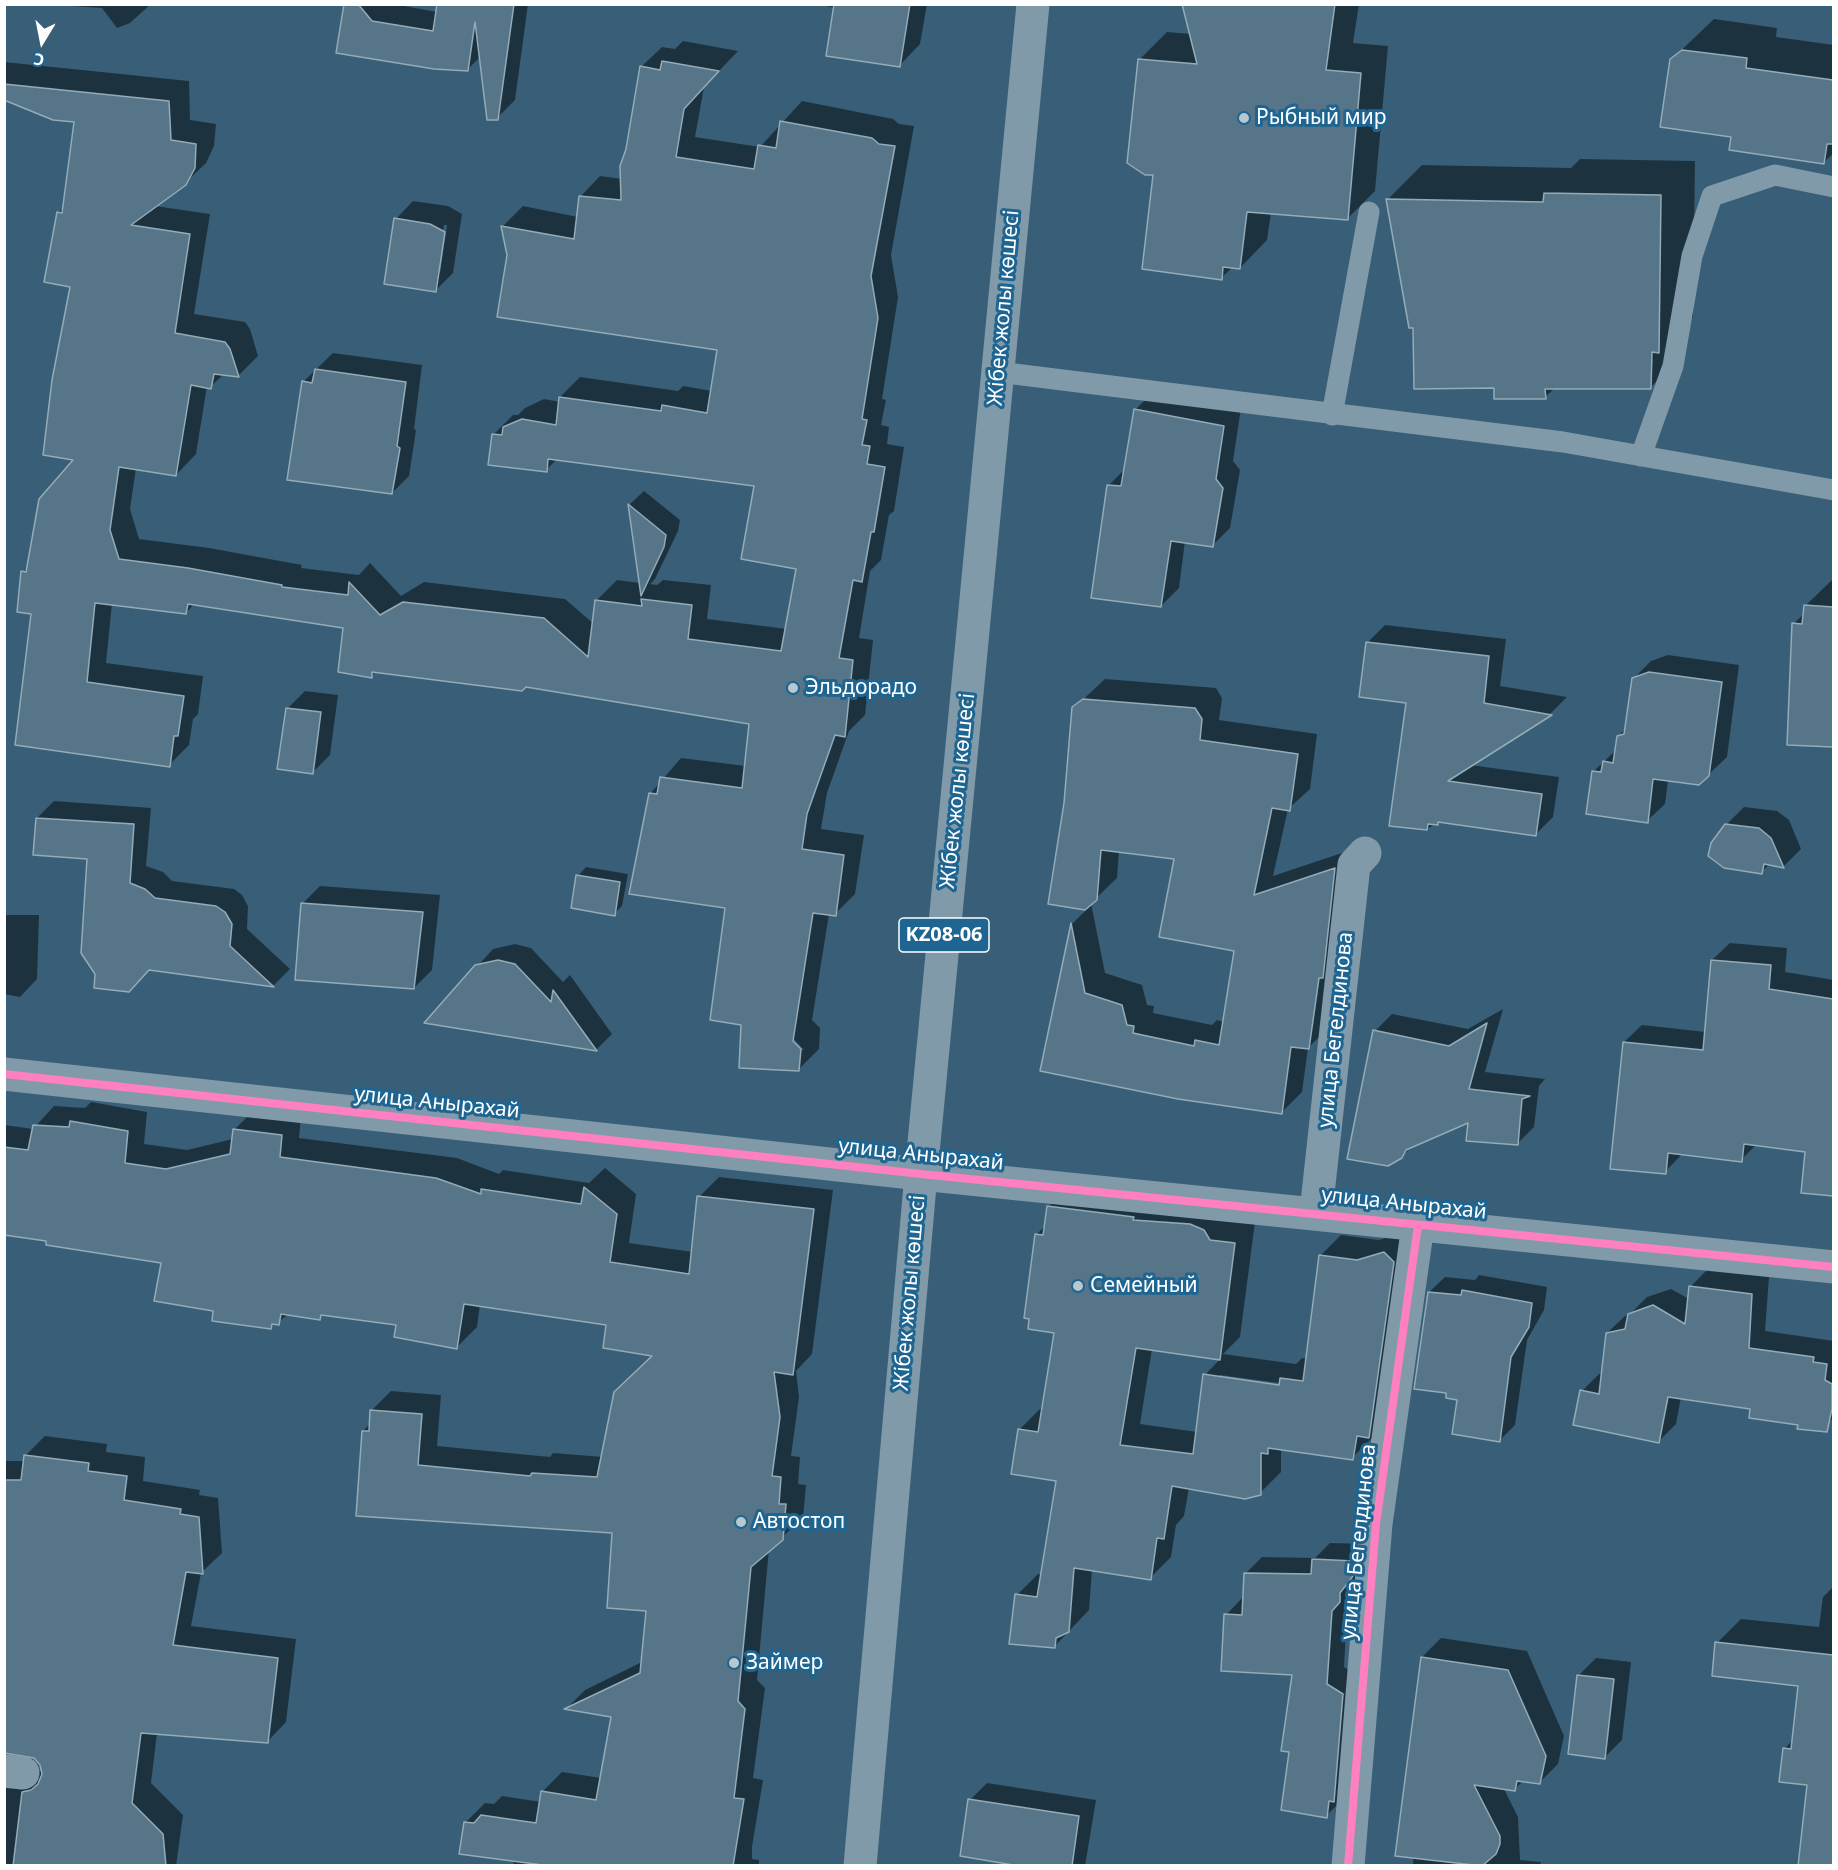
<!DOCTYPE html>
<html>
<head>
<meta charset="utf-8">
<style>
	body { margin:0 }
	#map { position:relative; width:1838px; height:1870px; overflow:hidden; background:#385f77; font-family:"Noto Sans",sans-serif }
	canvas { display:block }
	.frame { position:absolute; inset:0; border:6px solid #fff; pointer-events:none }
	.north { position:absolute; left:12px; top:12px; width:60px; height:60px; -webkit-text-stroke:4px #1e6591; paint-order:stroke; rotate:190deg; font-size:16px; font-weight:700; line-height:24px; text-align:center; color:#fff }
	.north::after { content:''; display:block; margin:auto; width:21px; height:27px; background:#fff; clip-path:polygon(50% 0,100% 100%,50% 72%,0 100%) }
</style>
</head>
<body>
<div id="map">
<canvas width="1838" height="1870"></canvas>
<div class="frame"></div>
<div class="north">С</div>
</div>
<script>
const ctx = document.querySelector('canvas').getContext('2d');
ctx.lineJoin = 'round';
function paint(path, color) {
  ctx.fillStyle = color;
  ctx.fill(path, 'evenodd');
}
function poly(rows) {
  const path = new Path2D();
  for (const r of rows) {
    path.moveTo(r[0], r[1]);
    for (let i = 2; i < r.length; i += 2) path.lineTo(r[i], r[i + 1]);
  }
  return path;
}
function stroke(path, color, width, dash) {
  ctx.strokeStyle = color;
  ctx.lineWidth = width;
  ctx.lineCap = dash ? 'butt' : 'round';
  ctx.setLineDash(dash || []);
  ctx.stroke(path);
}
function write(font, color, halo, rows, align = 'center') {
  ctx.font = font + ' "Noto Sans",sans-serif';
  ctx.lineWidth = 6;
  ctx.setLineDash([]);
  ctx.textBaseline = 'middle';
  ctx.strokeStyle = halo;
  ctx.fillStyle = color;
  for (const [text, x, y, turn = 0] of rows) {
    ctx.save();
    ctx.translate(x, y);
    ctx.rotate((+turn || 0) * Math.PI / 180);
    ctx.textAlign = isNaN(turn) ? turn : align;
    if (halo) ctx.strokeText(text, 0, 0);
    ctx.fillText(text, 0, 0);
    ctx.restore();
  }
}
paint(poly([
	[42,4,151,4,130,23,117,28,102,8],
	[345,4,393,4,437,12,438,4,528,4,515,100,497,118,481,56,467,70,338,52],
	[817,4,927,4,920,44,900,65,835,8],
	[1189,4,1359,4,1353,43,1388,46,1375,191,1347,219,1271,212,1267,240,1240,268,1233,267,1221,278,1155,174,1139,60,1167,32,1191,34],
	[1714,19,1777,28,1776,37,1834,45,1834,153,1824,162,1732,136,1671,60],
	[683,41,738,51,704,87,695,137,760,147,802,101,893,119,899,124,914,126,891,255,898,297,882,399,886,400,881,425,889,427,887,444,904,447,894,511,889,515,881,560,870,571,859,638,873,640,865,715,849,731,827,793,821,829,864,835,855,894,835,914,829,914,812,1020,820,1028,819,1049,799,1069,742,1023,726,907,650,794,681,758,746,766,750,723,526,686,377,671,371,676,345,627,195,603,186,613,112,603,106,663,203,676,198,714,193,719,189,745,169,765,17,744,33,613,23,572,29,566,76,459,72,285,58,213,64,207,76,121,4,98,4,62,189,81,190,120,216,124,214,146,206,163,185,183,155,206,210,214,194,314,245,322,250,329,258,356,238,376,224,374,210,387,207,386,196,454,176,475,136,468,130,509,139,539,209,548,302,565,301,568,359,575,370,563,401,596,424,582,565,599,594,624,597,600,617,580,640,583,629,505,644,491,680,520,678,531,655,579,650,584,657,585,663,580,711,585,707,619,787,629,798,568,756,485,558,458,546,470,493,435,513,415,518,415,525,408,544,399,560,402,560,397,580,377,678,391,683,386,712,391,719,348,509,255,503,226,523,206,578,217,580,197,600,176,622,179,641,67,662,47,675,49],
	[789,1034,804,1050,800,1050,787,1036],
	[1580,159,1695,161,1693,317,1686,323,1685,352,1651,387,1555,388,1545,397,1495,387,1415,326,1387,200,1422,165,1571,168],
	[413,201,448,206,462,214,453,273,436,290,396,219],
	[444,225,447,225,440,273,437,273],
	[333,353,422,365,414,429,416,430,409,476,392,493,303,382],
	[1153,392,1241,408,1233,461,1240,470,1230,528,1212,546,1185,541,1179,588,1161,606,1109,485,1126,468,1135,410],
	[1832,580,1834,745,1788,744,1793,624,1805,613,1805,606],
	[1385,625,1506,639,1500,686,1567,697,1551,713,1470,765,1559,777,1553,817,1536,834,1440,821,1427,829,1407,701,1367,643],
	[1668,655,1739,665,1727,757,1708,775,1668,780,1665,804,1647,821,1594,771,1616,750,1618,736,1627,728,1633,679,1651,661],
	[1105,679,1216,688,1222,698,1219,720,1317,734,1310,789,1288,809,1273,876,1354,849,1329,1027,1308,1048,1302,1092,1281,1113,1042,1069,1072,924,1087,909,1050,903,1066,803,1074,708],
	[1119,850,1176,857,1236,950,1224,1022,1217,1020,1212,1025,1153,1013,1154,1006,1147,1005,1142,985,1105,973,1091,903,1117,878],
	[305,691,338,695,330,755,312,773,287,709],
	[54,801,151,808,146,866,163,872,172,881,234,889,242,895,248,906,247,929,290,969,274,985,150,969,97,974,89,858,37,818],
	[1744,807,1777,811,1789,820,1801,849,1784,866,1770,864,1761,872,1726,825],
	[586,867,628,874,622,906,614,914,578,876],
	[320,886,440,895,432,970,414,988,302,904],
	[4,915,39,915,37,979,20,997,4,994],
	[1730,943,1787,948,1785,972,1834,980,1834,1195,1803,1192,1807,1150,1757,1144,1741,1160,1683,1153,1665,1172,1624,1042,1642,1025,1706,1032,1712,960],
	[515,944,531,948,563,982,570,975,612,1034,596,1050,427,1022,493,949],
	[1503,1009,1485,1072,1545,1079,1539,1086,1534,1127,1517,1144,1470,1120,1412,1146,1401,1157,1375,1031,1392,1014,1468,1029],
	[91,1102,147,1112,144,1144,187,1150,233,1139,234,1130,254,1110,301,1116,299,1138,457,1158,499,1174,503,1170,589,1183,605,1168,636,1194,629,1243,693,1252,699,1197,719,1177,833,1190,812,1354,796,1371,799,1397,791,1456,800,1457,798,1484,806,1485,803,1518,769,1549,757,1680,765,1688,753,1778,763,1780,752,1847,752,1859,759,1860,759,1866,513,1866,514,1859,465,1823,485,1803,494,1804,502,1796,541,1802,542,1792,562,1772,601,1778,612,1715,567,1708,585,1690,642,1662,648,1610,614,1532,358,1515,363,1431,370,1424,371,1411,391,1391,441,1395,437,1446,550,1457,553,1453,603,1457,655,1355,608,1324,480,1304,477,1327,457,1347,398,1324,324,1314,320,1318,289,1314,271,1327,215,1310,162,1261,4,1233,4,1125,33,1129,54,1106,85,1108],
	[1069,1186,1255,1222,1240,1337,1223,1354,1296,1364,1302,1358,1307,1359,1320,1256,1341,1235,1379,1240,1405,1232,1373,1437,1352,1458,1281,1448,1281,1472,1260,1493,1189,1488,1184,1516,1176,1525,1171,1557,1150,1578,1092,1569,1089,1610,1054,1647,1017,1595,1038,1574,1042,1575,1057,1480,1019,1430,1040,1409,1043,1409,1056,1331,1036,1235,1046,1225,1048,1207],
	[1152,1349,1221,1358,1205,1375,1197,1432,1140,1424],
	[1220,1375,1287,1384,1286,1387,1220,1378],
	[1707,1270,1769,1277,1765,1331,1834,1341,1834,1417,1821,1430,1752,1407,1681,1397,1676,1424,1659,1441,1582,1391,1599,1374,1602,1374,1607,1333,1625,1316,1629,1315,1647,1297,1671,1289,1689,1299,1690,1287],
	[1479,1275,1547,1287,1544,1310,1527,1340,1515,1425,1499,1441,1459,1399,1429,1292,1445,1277,1475,1280],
	[45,1436,107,1444,106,1452,145,1457,143,1481,200,1490,199,1495,218,1498,222,1553,201,1573,191,1626,296,1639,286,1722,267,1742,157,1733,151,1783,183,1815,176,1866,4,1866,4,1461,25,1461,26,1455],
	[5,1753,35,1757,42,1771,22,1771,6,1759],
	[1330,1543,1371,1544,1356,1583,1348,1593,1344,1667,1360,1677,1343,1799,1326,1816,1291,1751,1293,1673,1226,1615,1243,1597,1245,1574,1262,1557,1315,1558],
	[1834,1586,1834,1866,1799,1866,1809,1784,1784,1749,1793,1740,1799,1685,1717,1643,1741,1619,1819,1627,1823,1597],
	[1441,1638,1527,1651,1564,1736,1558,1764,1539,1783,1523,1781,1515,1789,1503,1787,1518,1817,1520,1860,1541,1862,1540,1866,1413,1866,1422,1657],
	[1596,1658,1631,1662,1622,1740,1605,1757,1579,1675],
	[987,1783,1096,1800,1085,1866,1000,1866,1001,1861,970,1800]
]), '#0007');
const building = poly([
	[344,4,358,4,372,21,433,31,437,4,514,4,498,120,487,120,475,22,468,71,434,69,336,53,344,4],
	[834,4,910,4,900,67,826,56,834,4],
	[1182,4,1335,4,1326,70,1361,73,1348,220,1247,212,1240,269,1223,267,1222,280,1142,269,1153,175,1145,175,1127,163,1138,59,1197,64,1182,4],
	[1682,50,1747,58,1746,68,1833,80,1833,144,1827,144,1824,164,1729,150,1731,137,1660,127,1670,59,1682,50],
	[662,61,719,71,684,109,676,157,754,169,758,145,776,148,780,121,872,138,879,144,895,146,871,276,878,318,862,419,867,420,862,445,870,446,867,464,885,467,874,532,871,532,862,582,853,580,839,658,853,660,845,737,835,735,807,814,802,849,844,855,836,916,813,913,793,1041,801,1049,799,1071,739,1068,741,1025,710,1020,725,908,629,894,649,793,657,794,660,777,742,788,749,724,526,687,522,691,372,672,372,678,338,672,343,628,188,604,186,614,95,603,87,682,184,696,178,736,174,736,170,767,15,745,31,614,17,612,21,571,26,572,39,499,73,460,43,455,52,380,70,287,44,282,57,212,62,213,74,122,53,120,4,100,4,84,169,101,171,140,196,144,195,168,186,185,131,225,190,234,175,333,225,342,230,349,239,377,214,374,211,389,191,385,176,476,119,467,110,530,119,559,188,568,282,585,282,587,348,595,349,582,380,615,403,602,544,618,588,657,595,600,642,606,641,599,692,605,688,639,781,651,796,569,741,559,754,486,548,459,547,472,488,465,492,434,502,435,503,427,522,419,556,425,559,397,661,411,662,405,707,413,717,350,497,317,507,255,501,226,574,239,579,196,621,200,620,166,626,149,640,66,660,70,662,61],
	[1544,193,1661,195,1659,353,1652,352,1651,389,1545,389,1546,399,1494,399,1494,388,1414,389,1413,328,1409,328,1386,199,1543,202,1544,193],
	[394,218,430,224,445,232,436,292,384,284,394,218],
	[315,369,406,382,397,446,400,448,392,494,287,480,302,381,312,383,315,369],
	[1134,409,1224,426,1216,479,1223,488,1213,547,1171,541,1161,607,1091,598,1107,485,1121,486,1134,409],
	[628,504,666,535,664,547,641,596,628,504],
	[1804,605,1833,607,1833,747,1787,745,1792,623,1802,624,1804,605],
	[1366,642,1489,656,1484,703,1552,715,1448,781,1542,794,1536,836,1438,822,1438,825,1428,824,1427,830,1389,826,1406,703,1359,697,1366,642],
	[1649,672,1722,682,1709,776,1699,785,1653,779,1648,823,1586,814,1592,771,1601,772,1603,761,1613,763,1617,736,1624,734,1632,678,1649,672],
	[1083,699,1195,708,1202,719,1200,740,1298,754,1290,811,1272,808,1254,895,1335,868,1323,978,1319,978,1309,1049,1291,1047,1282,1114,1178,1099,1040,1071,1071,923,1085,993,1122,1005,1127,1025,1134,1026,1133,1033,1194,1046,1195,1040,1219,1045,1234,951,1159,937,1174,859,1101,850,1097,900,1085,910,1048,904,1064,803,1072,707,1083,699],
	[286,708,321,712,313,774,277,769,286,708],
	[36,818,134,824,130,883,145,889,155,898,216,906,225,912,232,924,230,946,274,987,149,970,129,992,94,988,95,974,81,953,87,859,33,855,36,818],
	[1725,824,1759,828,1771,838,1784,868,1764,864,1762,874,1724,868,1708,856,1711,843,1725,824],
	[576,875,620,882,615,916,571,908,576,875],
	[301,903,423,912,414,989,295,980,301,903],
	[498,960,515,964,551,1002,553,990,597,1051,424,1023,475,965,498,960],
	[1711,960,1771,965,1769,989,1833,999,1833,1196,1801,1193,1805,1152,1744,1144,1742,1162,1668,1153,1666,1174,1610,1169,1623,1042,1703,1050,1711,960],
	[1487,1023,1469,1089,1530,1096,1522,1099,1518,1145,1466,1141,1468,1123,1406,1150,1402,1158,1388,1166,1347,1159,1373,1030,1449,1046,1487,1023],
	[70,1121,128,1131,125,1163,166,1169,230,1154,233,1129,282,1135,280,1157,436,1178,481,1194,481,1189,581,1204,584,1187,617,1214,610,1262,689,1274,697,1196,814,1209,793,1375,774,1372,780,1417,772,1476,781,1477,779,1504,786,1504,783,1540,751,1567,738,1701,745,1709,734,1798,744,1799,733,1866,550,1866,459,1854,464,1822,474,1823,481,1815,536,1823,541,1791,596,1800,611,1717,564,1709,640,1673,646,1611,607,1608,612,1533,356,1516,362,1431,369,1431,370,1410,422,1414,418,1465,530,1476,532,1473,597,1477,614,1392,652,1356,603,1348,606,1325,464,1304,457,1349,394,1337,396,1325,321,1315,320,1320,281,1314,279,1325,272,1324,271,1329,212,1321,213,1311,154,1301,161,1263,46,1245,46,1241,4,1235,4,1147,28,1150,33,1125,69,1127,70,1121],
	[1047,1206,1134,1217,1133,1220,1190,1224,1204,1230,1210,1240,1235,1243,1220,1360,1136,1348,1120,1445,1193,1454,1203,1374,1279,1385,1280,1378,1303,1381,1319,1255,1357,1260,1384,1252,1394,1262,1369,1438,1357,1436,1353,1460,1268,1448,1268,1454,1261,1453,1261,1495,1245,1499,1172,1486,1164,1539,1157,1538,1151,1580,1074,1568,1069,1632,1056,1638,1055,1648,1009,1644,1015,1594,1037,1597,1056,1481,1011,1474,1018,1429,1038,1432,1054,1333,1028,1329,1029,1319,1024,1318,1035,1234,1043,1235,1047,1206],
	[1689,1286,1752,1294,1749,1348,1814,1357,1813,1362,1827,1364,1825,1380,1832,1384,1832,1409,1827,1432,1797,1429,1798,1425,1749,1418,1750,1409,1668,1397,1659,1443,1573,1425,1580,1390,1599,1394,1606,1333,1625,1329,1628,1314,1653,1305,1685,1324,1689,1286],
	[1462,1290,1532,1303,1529,1327,1511,1357,1500,1442,1452,1434,1457,1400,1446,1398,1446,1393,1414,1389,1428,1292,1461,1295,1462,1290],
	[24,1455,89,1463,88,1471,127,1476,124,1500,181,1509,180,1514,199,1517,203,1574,186,1572,173,1645,278,1658,268,1743,141,1733,132,1803,163,1834,166,1866,13,1866,22,1792,31,1790,38,1784,42,1774,40,1765,34,1758,4,1753,4,1480,21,1480,24,1455],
	[1312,1559,1354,1561,1353,1576,1340,1593,1340,1602,1332,1611,1327,1684,1343,1694,1334,1802,1329,1801,1327,1818,1281,1810,1289,1752,1281,1751,1292,1675,1221,1671,1224,1614,1242,1615,1244,1573,1311,1574,1312,1559],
	[1715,1642,1833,1655,1833,1866,1798,1866,1807,1785,1779,1782,1783,1748,1791,1749,1798,1686,1712,1676,1715,1642],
	[1421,1657,1508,1670,1546,1756,1540,1784,1517,1781,1515,1791,1474,1785,1500,1836,1500,1844,1496,1854,1482,1866,1395,1856,1421,1657],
	[1577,1675,1614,1679,1605,1759,1568,1754,1577,1675],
	[968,1799,1079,1816,1072,1866,1019,1866,960,1856,968,1799]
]);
paint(building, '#567588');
stroke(building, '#94abb8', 1.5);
stroke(poly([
	[998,372,1563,442,1834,490],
	[1332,415,1369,212],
	[1641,456,1673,366,1692,256,1712,196,1775,175,1834,187]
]), '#809aaa', 21);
stroke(poly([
	[4,1074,921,1174,1834,1267],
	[1316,1212,1354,865,1365,853],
	[4,1771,23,1773],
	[1348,1866,1376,1524,1418,1225]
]), '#809aaa', 33);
stroke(poly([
	[860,1866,921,1174,1033,4]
]), '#809aa9', 33);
stroke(poly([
	[4,1074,921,1174,1834,1267],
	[1348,1866,1376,1524,1418,1225]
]), '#ff80c0', 8);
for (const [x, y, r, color] of [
	[1244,118,6,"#b9c7cf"],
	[793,688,6,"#b9c7cf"],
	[1078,1286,6,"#b9c7cf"],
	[741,1522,6,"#b9c7cf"],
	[734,1663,6,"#b9c7cf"]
]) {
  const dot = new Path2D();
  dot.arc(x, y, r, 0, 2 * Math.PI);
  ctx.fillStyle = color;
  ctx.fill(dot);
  stroke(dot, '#1e6591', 2);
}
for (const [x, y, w] of [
	[944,935,90]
]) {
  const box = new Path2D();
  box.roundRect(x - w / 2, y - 17, w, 34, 4.5);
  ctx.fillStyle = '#1e6591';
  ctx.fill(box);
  stroke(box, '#fff', 1.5);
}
write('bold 20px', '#fff', null, [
	["KZ08-06",944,935]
]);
write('21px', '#fff', '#1e6591', [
	["Рыбный мир",1256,118],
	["Эльдорадо",805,688],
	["Семейный",1090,1286],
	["Автостоп",753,1522],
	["Займер",746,1663]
], 'left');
write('21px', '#fff', '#1e6591', [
	["Жібек жолы көшесі",1004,308,-85],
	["Жібек жолы көшесі",958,791,-84],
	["улица Бегелдинова",1336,1030,-84],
	["улица Анырахай",437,1103,6],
	["улица Анырахай",921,1155,6],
	["улица Анырахай",1404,1204,6],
	["Жібек жолы көшесі",910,1293,-85],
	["улица Бегелдинова",1359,1542,-84]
]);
</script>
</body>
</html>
